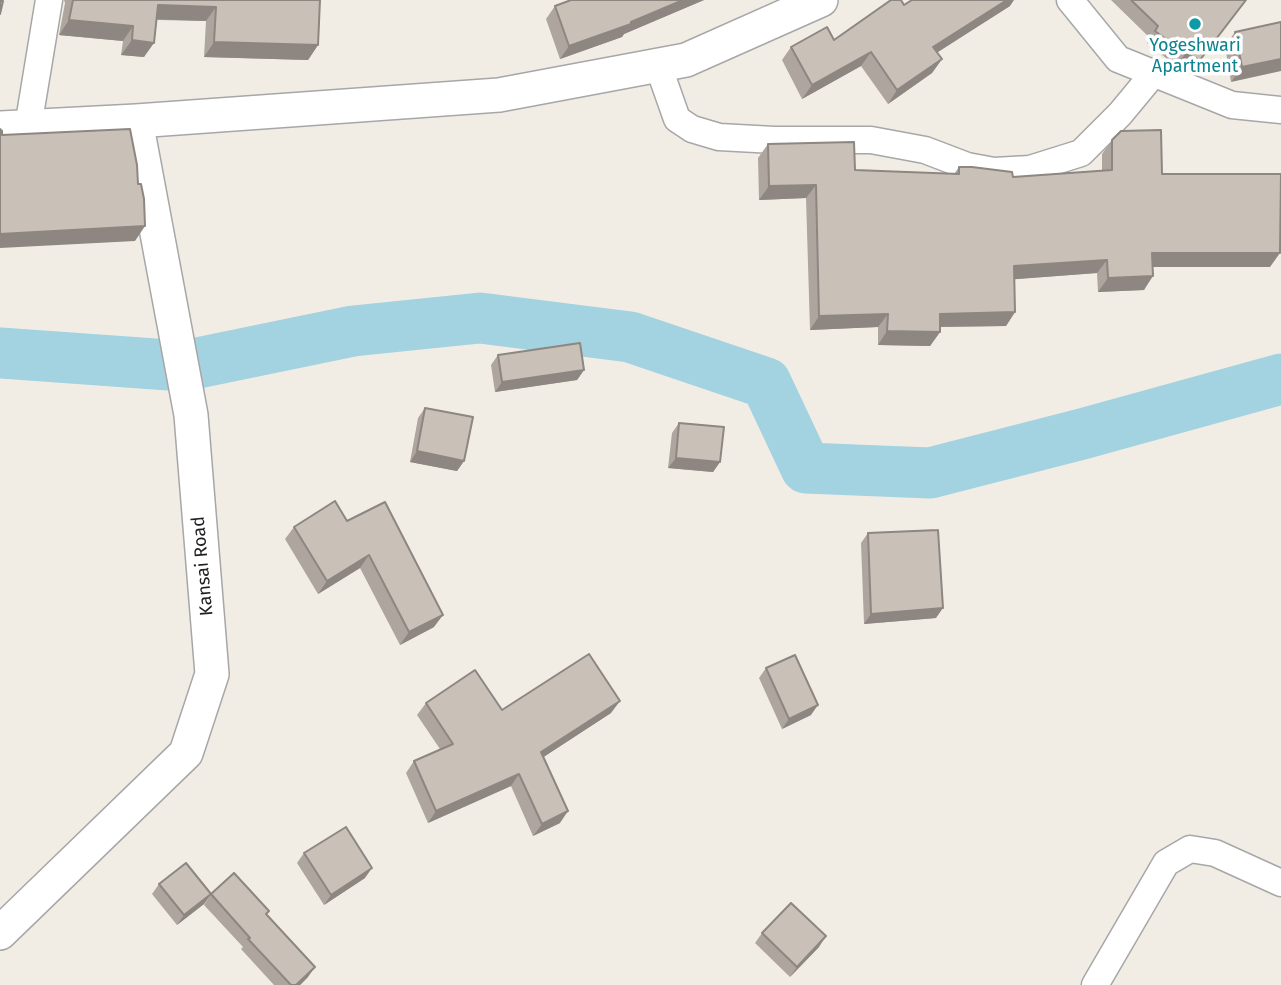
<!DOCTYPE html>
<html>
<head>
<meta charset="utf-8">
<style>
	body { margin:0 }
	canvas { display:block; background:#f1ede5 }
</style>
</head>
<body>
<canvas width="1281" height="985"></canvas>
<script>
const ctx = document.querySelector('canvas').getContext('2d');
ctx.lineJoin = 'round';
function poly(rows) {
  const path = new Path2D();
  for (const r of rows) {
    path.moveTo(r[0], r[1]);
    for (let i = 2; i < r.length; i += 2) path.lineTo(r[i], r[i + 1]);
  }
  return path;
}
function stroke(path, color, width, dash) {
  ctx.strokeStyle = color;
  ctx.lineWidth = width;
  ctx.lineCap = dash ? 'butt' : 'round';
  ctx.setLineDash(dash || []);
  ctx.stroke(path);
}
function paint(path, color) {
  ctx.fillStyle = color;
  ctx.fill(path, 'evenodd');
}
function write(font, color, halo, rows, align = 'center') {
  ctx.font = font + ' "Fira Sans",sans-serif';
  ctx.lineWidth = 7;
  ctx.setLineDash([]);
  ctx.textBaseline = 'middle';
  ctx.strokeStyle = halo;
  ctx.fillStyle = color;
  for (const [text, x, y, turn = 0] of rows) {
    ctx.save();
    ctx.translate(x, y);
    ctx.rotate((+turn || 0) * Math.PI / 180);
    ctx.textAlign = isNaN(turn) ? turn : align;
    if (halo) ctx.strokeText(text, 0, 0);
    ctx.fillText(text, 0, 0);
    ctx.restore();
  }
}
stroke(poly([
	[0,353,183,366,353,331,480,318,630,337,766,383,806,468,930,473,1082,434,1281,379]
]), '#a3d2e1', 51);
const minor = poly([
	[1070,0,1118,59,1232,105,1281,110],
	[658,65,677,119,692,129,719,137,774,140,871,140,925,150,967,166,994,171,1030,169,1081,153,1120,114,1154,73],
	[28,127,49,0],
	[1095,985,1166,863,1190,849,1215,853,1281,883]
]);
const tertiary = poly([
	[0,128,136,121,499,95,686,60,821,0],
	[0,933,186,753,212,674,191,415,136,121]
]);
stroke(minor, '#a7a7a7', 29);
stroke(tertiary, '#a7a7a7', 36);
stroke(minor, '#fff', 26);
stroke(tertiary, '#fff', 33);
paint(poly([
	[64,0,320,0,318,45,308,60,204,57,206,21,157,20,144,57,121,55,123,41,59,35,65,3],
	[571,0,704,0,624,34,622,37,560,59,546,19,555,6],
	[1111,0,1246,0,1191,72,1176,66,1147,43,1150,38],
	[904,5,1010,6,937,52,942,59,932,73,888,104,861,66,802,99,782,60,791,47,834,40],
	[1281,22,1231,82,1225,46,1235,32],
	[1112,140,1162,174,1270,267,1153,267,1144,290,1098,292,1097,273,1015,279,1015,312,1006,326,940,327,940,332,930,346,878,345,878,327,810,330,806,198,759,200,758,158,768,144,855,170,954,174,959,167,1013,177,1102,171,1102,154],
	[498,355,584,370,577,380,495,392,491,365],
	[425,408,464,461,457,471,410,462,418,418],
	[679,423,720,462,713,472,668,468,672,433],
	[347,521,434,627,400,645,360,568,318,594,285,539,294,527],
	[868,533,936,618,864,624,861,543],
	[766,668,811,715,782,729,759,678],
	[426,703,502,710,611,713,543,757,560,823,533,836,511,786,428,823,406,773,414,761,440,749,417,715],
	[304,853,365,878,324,905,297,863],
	[159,884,211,894,204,904,177,925,152,894],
	[211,894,266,915,308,977,300,985,274,985,241,949,243,947,204,905],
	[762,933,819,947,790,977,755,943]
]), '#ada59e');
paint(poly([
	[683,0,704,0,624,34,622,37,560,59,569,46,631,22],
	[1007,0,1014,0,1010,6,924,61,933,47],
	[1246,0,1191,72,1176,66,1185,54],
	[158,5,216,7,206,21,148,19],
	[69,20,133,26,123,41,59,35],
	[132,40,154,43,144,57,121,55],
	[214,42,318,45,308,60,204,57],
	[871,52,861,66,802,99,812,85],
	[942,59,932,73,888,104,897,90],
	[1281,59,1281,71,1231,82,1242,67],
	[816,185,806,198,759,200,769,186],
	[145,226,135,241,0,248,0,234],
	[1152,253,1280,253,1270,267,1143,267],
	[1107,260,1097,273,1005,280,1014,266],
	[1153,276,1144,290,1098,292,1108,278],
	[1015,312,1006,326,930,327,940,314],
	[888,314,878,327,810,330,819,316],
	[887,331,940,332,930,346,878,345],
	[584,370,577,380,495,392,502,382],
	[417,451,464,461,457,471,410,462],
	[676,458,720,462,713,472,668,468],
	[369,555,360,568,318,594,327,581],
	[943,608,936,618,864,624,871,614],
	[443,615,434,627,400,645,409,632],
	[620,701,611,713,533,764,541,752],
	[818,705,811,715,782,729,789,719],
	[519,774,511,786,428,823,436,811],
	[568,811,560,823,533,836,542,824],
	[372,868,365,878,324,905,331,895],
	[211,894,204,904,177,925,184,915],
	[826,936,819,947,790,977,797,967],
	[315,967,308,977,300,985,296,985]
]), '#8d8681');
const building = poly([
	[73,0,320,0,318,45,214,42,216,7,158,5,154,43,132,40,133,26,69,20,73,0],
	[571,0,683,0,631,22,631,24,569,46,555,6,571,0],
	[891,0,901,0,904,5,912,0,1007,0,933,47,942,59,897,90,871,52,812,85,791,47,827,27,834,40,891,0],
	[1131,0,1246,0,1200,60,1185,54,1155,31,1158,26,1131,0],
	[0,1,3,1,0,14,0,1],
	[1281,22,1281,59,1242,67,1235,32,1281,22],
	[0,129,2,131,2,135,130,129,137,165,138,184,141,184,144,199,145,226,0,234,0,129],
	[1161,130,1162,174,1281,174,1280,253,1152,253,1153,276,1108,278,1107,260,1014,266,1015,312,940,314,940,332,887,331,888,314,819,316,816,185,769,186,768,144,854,142,855,170,959,174,959,167,972,167,1012,172,1013,177,1112,170,1112,140,1121,131,1161,130],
	[580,343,584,370,502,382,498,355,580,343],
	[425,408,473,417,464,461,417,451,425,408],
	[679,423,724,427,720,462,676,458,679,423],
	[335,501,347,521,385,502,443,615,409,632,369,555,327,581,294,527,335,501],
	[938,530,943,608,871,614,868,533,938,530],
	[589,654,620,701,541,752,568,811,542,824,519,774,436,811,414,761,453,744,426,703,475,670,502,710,589,654],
	[795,655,818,705,789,719,766,668,795,655],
	[346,827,372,868,331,895,304,853,346,827],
	[186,863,211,894,184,915,159,884,186,863],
	[234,873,269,911,266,914,315,967,296,985,291,985,248,939,250,938,211,894,234,873],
	[791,903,826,936,797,967,762,933,791,903]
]);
paint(building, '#c9c0b8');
stroke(building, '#8d8681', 2);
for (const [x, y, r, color] of [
	[1195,24,7,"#0f9aa8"]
]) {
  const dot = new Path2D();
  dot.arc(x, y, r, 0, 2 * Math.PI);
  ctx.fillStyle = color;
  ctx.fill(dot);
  stroke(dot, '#fff', 2.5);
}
write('18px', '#0d838f', '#fff', [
	["Yogeshwari",1195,46],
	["Apartment",1195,67]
]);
write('18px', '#202020', '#fff', [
	["Kansai Road",203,566,-95]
]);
</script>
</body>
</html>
